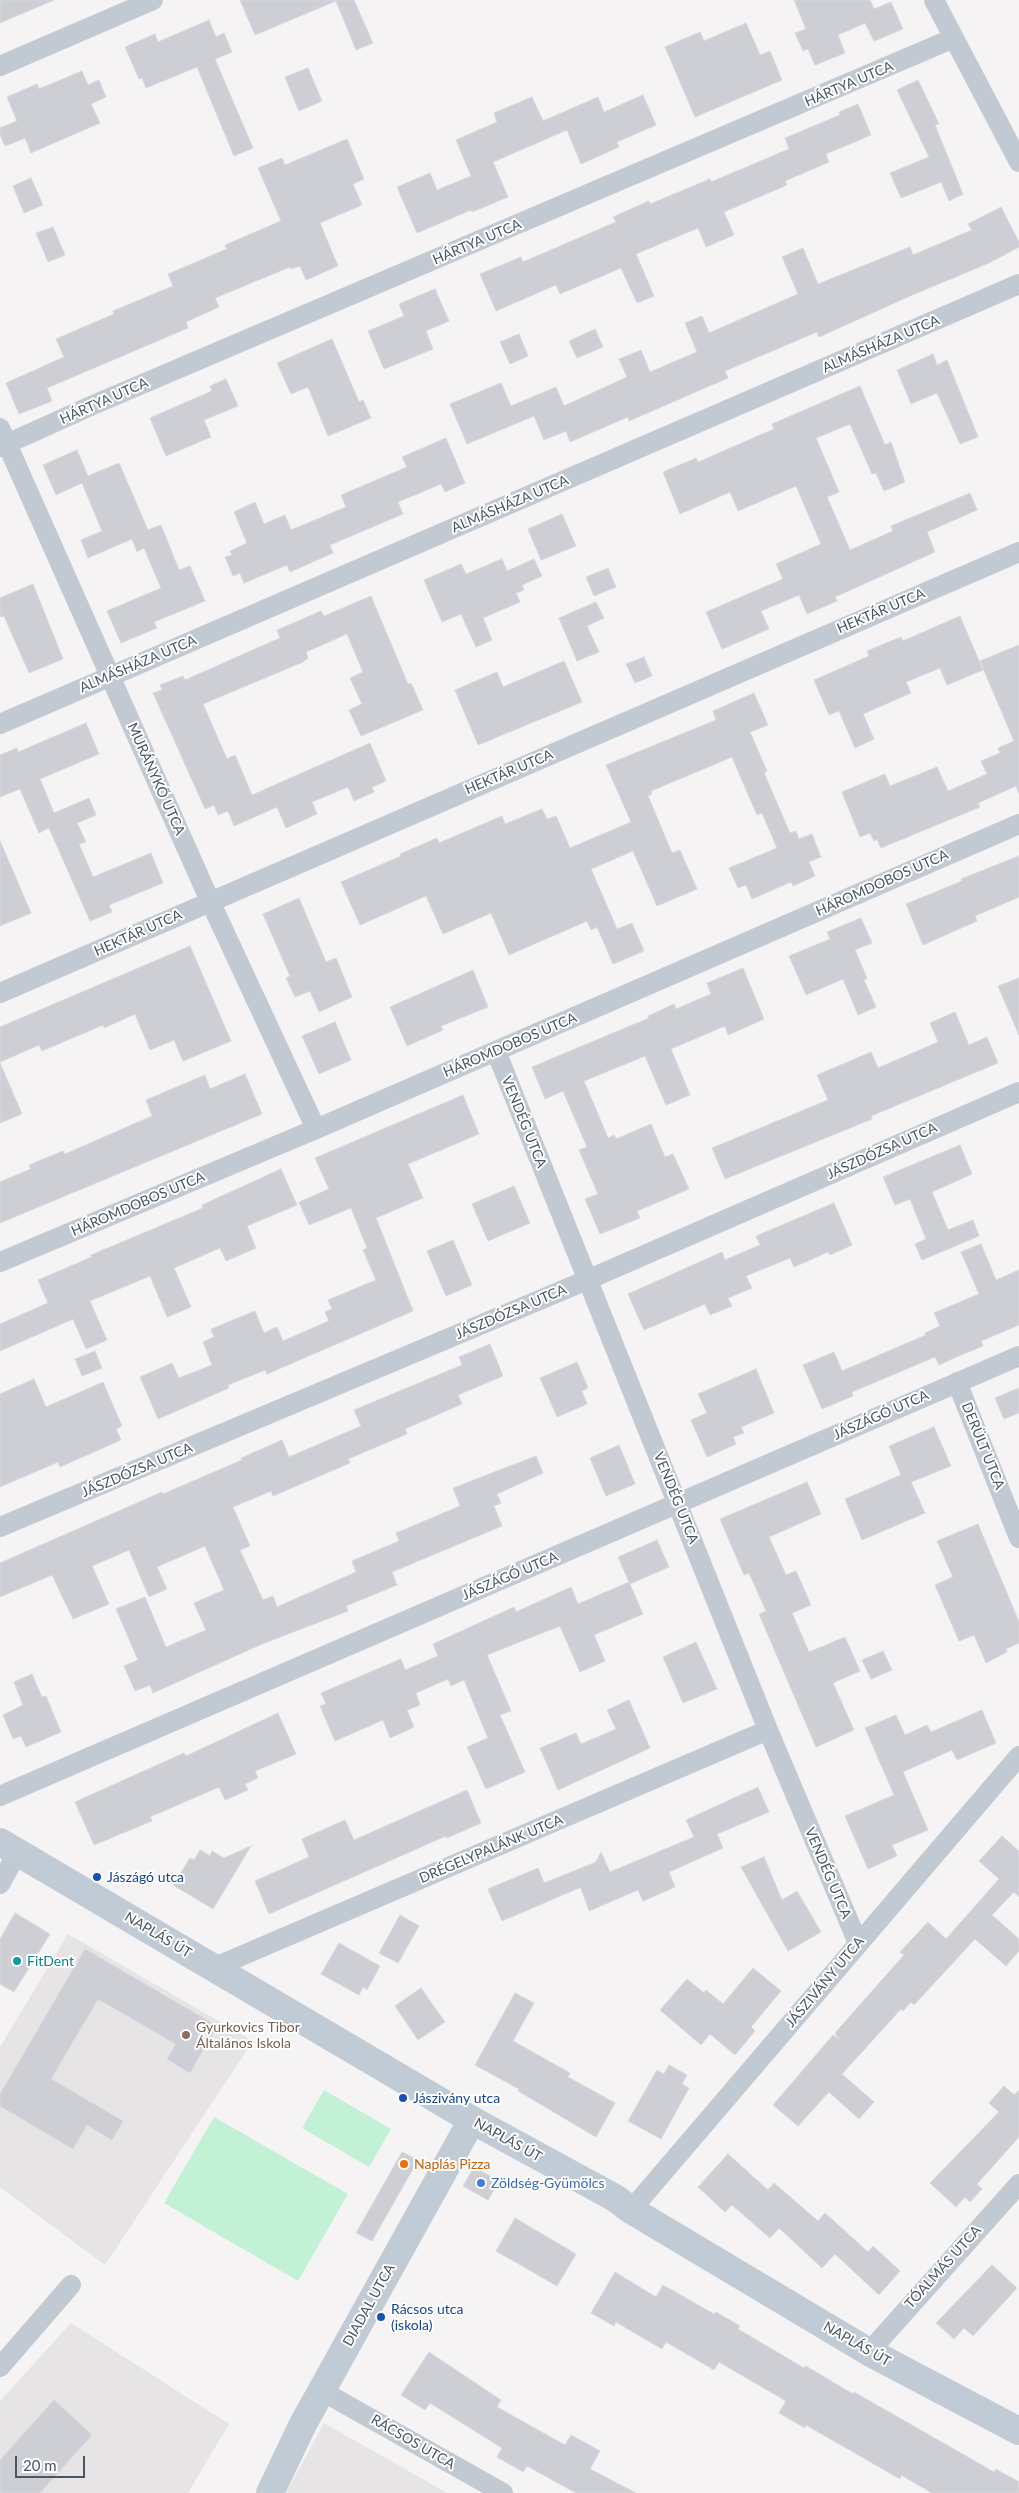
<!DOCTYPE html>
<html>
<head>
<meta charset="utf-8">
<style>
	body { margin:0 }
	#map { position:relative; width:1019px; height:2493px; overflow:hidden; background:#f5f3f3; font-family:Lato,sans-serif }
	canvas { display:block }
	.scale { position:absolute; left:15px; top:2456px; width:70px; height:22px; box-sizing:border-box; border:2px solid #4a5661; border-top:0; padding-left:6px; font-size:15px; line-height:18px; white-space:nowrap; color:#4a5661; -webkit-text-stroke:4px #fff; paint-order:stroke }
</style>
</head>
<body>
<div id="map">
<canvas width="1019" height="2493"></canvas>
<div class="scale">20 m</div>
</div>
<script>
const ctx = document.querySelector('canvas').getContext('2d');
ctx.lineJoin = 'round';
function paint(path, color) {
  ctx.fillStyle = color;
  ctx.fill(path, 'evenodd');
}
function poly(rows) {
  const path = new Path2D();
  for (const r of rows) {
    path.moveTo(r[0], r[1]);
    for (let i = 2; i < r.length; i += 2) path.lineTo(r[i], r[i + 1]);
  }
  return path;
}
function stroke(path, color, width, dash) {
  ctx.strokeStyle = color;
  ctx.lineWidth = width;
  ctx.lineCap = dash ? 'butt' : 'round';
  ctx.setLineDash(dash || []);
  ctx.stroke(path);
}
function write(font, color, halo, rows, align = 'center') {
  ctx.font = font + ' Lato,sans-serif';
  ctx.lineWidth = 4;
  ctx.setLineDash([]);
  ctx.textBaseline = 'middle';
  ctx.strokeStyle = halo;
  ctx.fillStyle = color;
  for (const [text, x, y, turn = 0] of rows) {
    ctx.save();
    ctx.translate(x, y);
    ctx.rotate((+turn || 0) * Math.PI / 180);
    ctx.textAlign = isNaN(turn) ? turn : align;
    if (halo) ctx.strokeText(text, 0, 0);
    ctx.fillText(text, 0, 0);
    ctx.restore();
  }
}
paint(poly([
	[68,1934,253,2041,105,2265,0,2187,0,2047],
	[71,2323,229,2424,188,2493,0,2493,0,2401],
	[324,2423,447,2493,286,2493]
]), '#e6e4e5');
paint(poly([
	[324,2090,391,2129,369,2167,302,2128],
	[214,2117,348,2194,298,2281,164,2203]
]), '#c3f1d5');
const building = poly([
	[0,0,54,0,0,23,0,0],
	[240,0,354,0,373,43,356,50,336,1,255,35,240,0],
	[794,0,870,0,874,9,891,2,903,29,874,41,865,23,838,35,845,53,815,65,808,49,803,51,795,33,806,29,794,0],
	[209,20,216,37,224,33,232,52,215,59,253,148,234,156,197,67,146,88,142,78,139,79,125,47,155,34,158,42,209,20],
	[746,23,760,55,770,51,782,80,695,117,665,47,700,32,704,41,746,23],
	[308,68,322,101,299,111,285,77,308,68],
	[82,71,88,85,99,80,106,97,91,104,100,123,31,153,25,138,5,146,0,135,0,128,17,121,7,97,37,84,39,89,82,71],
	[918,80,939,124,935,125,963,194,949,201,941,182,901,198,890,173,929,157,897,90,918,80],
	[643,95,656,125,617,142,619,147,581,164,567,130,493,162,508,197,472,212,471,210,417,233,397,187,430,173,437,190,471,176,456,140,497,122,494,113,532,97,543,121,598,97,604,112,643,95],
	[858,104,871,135,826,154,829,162,785,181,787,185,724,212,734,235,706,247,698,228,636,254,654,296,637,303,621,268,560,294,556,285,496,311,480,274,521,257,523,262,616,222,613,217,649,201,650,204,710,179,711,182,789,149,785,138,840,115,839,112,858,104],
	[347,139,364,179,353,184,362,205,320,223,338,266,306,280,300,266,291,269,290,267,215,298,219,307,186,322,188,328,47,388,52,401,19,414,6,383,64,357,56,339,114,314,113,311,173,286,168,274,227,249,225,245,281,221,258,168,282,158,285,165,347,139],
	[31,178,43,205,24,213,13,186,31,178],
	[1001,207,1019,242,1019,247,989,263,910,296,819,337,817,332,725,371,728,378,629,421,628,417,570,442,566,431,544,440,534,416,467,444,450,404,501,383,511,406,556,387,564,406,627,377,619,359,641,350,650,372,697,352,685,323,702,316,709,333,798,294,782,257,803,248,818,284,910,247,913,255,972,230,968,224,1001,207],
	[53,227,65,255,48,262,36,233,53,227],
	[435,289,449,321,426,331,433,349,384,369,368,331,404,316,399,304,435,289],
	[595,329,603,347,577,358,569,341,595,329],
	[519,334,528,356,510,364,500,342,519,334],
	[332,339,359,402,363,400,371,418,328,436,308,387,291,394,277,363,332,339],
	[933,354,937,365,947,360,978,437,960,444,937,393,911,404,897,370,933,354],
	[226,379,238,406,204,420,211,437,166,456,150,418,212,391,210,386,226,379],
	[860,386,885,445,891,442,905,482,884,491,876,473,872,474,850,424,816,438,839,492,827,497,850,550,893,531,891,526,970,493,977,510,927,532,935,552,835,597,837,601,807,614,799,595,761,611,769,629,722,649,706,612,783,579,776,564,821,544,796,486,738,511,730,492,680,514,663,472,696,458,698,462,774,429,772,424,860,386],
	[446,438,465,483,445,492,441,484,398,502,403,514,330,545,333,553,290,572,287,565,244,583,240,573,233,576,225,557,232,555,230,551,247,543,234,512,255,502,264,524,285,515,291,530,346,507,341,495,407,467,402,457,446,438],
	[77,450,88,476,119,463,148,530,161,525,179,570,190,566,205,601,154,622,157,628,121,643,107,611,161,588,144,548,137,552,132,539,88,558,81,540,102,531,82,483,56,495,43,465,77,450],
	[562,514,576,546,541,560,528,529,562,514],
	[502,559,507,571,534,559,542,576,522,585,524,590,516,593,520,602,483,618,492,640,476,647,461,614,442,622,424,580,461,564,466,574,502,559],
	[608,568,616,587,594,596,586,577,608,568],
	[33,584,63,659,29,673,4,616,0,617,0,598,33,584],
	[371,596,408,684,411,683,423,710,361,736,349,710,362,704,350,678,363,672,347,634,306,652,308,658,303,662,203,704,227,759,235,755,252,795,370,743,386,781,372,787,374,792,354,801,348,787,312,802,317,814,286,828,277,807,234,826,228,811,218,815,214,805,205,809,153,693,162,690,160,685,183,676,185,680,280,638,277,630,321,611,324,616,371,596],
	[596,602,604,618,587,626,599,652,577,661,559,618,596,602],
	[960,616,983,670,947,685,940,668,906,682,911,693,863,714,874,739,855,748,839,711,829,715,814,680,869,656,867,651,901,637,903,641,960,616],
	[1019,645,1019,794,1016,786,978,803,980,807,881,848,877,839,874,841,870,833,860,837,842,792,885,774,890,786,937,767,948,791,987,774,981,761,1000,753,998,748,1014,741,980,661,1019,645],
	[644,657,652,676,635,683,626,664,644,657],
	[564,661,582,702,478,745,455,690,497,672,503,687,564,661],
	[754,693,768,725,750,732,767,771,764,773,790,833,796,831,799,839,812,834,821,857,809,862,815,876,793,886,791,882,752,899,746,885,738,888,729,868,777,848,762,813,757,815,732,757,651,791,652,794,648,796,672,853,680,850,697,889,657,906,633,851,591,869,617,929,632,923,644,951,613,964,597,927,591,930,587,921,509,955,491,913,443,934,426,896,360,925,341,882,401,856,400,854,437,838,439,843,502,816,505,824,542,809,547,819,556,816,570,848,631,822,606,765,716,720,713,711,754,693],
	[86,723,99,754,40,779,54,813,89,798,96,815,77,823,86,842,79,844,93,877,151,853,163,883,109,905,112,912,90,921,49,828,39,833,20,789,0,797,0,755,17,748,18,752,86,723],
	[0,841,31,913,0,926,0,841],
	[1019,856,1019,897,975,916,977,921,923,945,906,904,962,881,961,879,1019,856],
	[299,898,326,962,336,958,352,997,319,1012,310,991,295,997,286,978,290,976,263,914,299,898],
	[861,918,872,943,855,950,867,978,864,980,876,1007,858,1015,843,979,806,995,789,956,830,939,827,932,861,918],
	[190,946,231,1041,183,1061,174,1040,150,1050,135,1014,104,1028,103,1025,42,1051,39,1045,0,1062,0,1027,190,946],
	[743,968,764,1019,728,1035,725,1026,671,1049,690,1095,666,1105,645,1056,584,1081,608,1138,614,1135,616,1139,651,1124,665,1157,673,1154,689,1189,637,1211,640,1218,600,1234,585,1199,598,1194,579,1150,587,1147,563,1091,545,1099,532,1067,649,1018,648,1016,674,1004,676,1009,711,994,707,983,743,968],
	[473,970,488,1007,441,1026,443,1030,407,1046,390,1007,473,970],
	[1019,978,1019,1035,998,986,1019,978],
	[955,1012,969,1045,987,1037,998,1063,871,1116,872,1119,725,1179,712,1148,828,1100,817,1075,871,1052,878,1068,938,1042,930,1023,955,1012],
	[335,1022,351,1060,319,1074,302,1036,335,1022],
	[0,1063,22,1114,0,1123,0,1063],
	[245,1074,262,1114,0,1223,0,1182,31,1169,29,1165,63,1151,65,1154,152,1116,146,1100,205,1075,210,1089,245,1074],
	[463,1095,479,1134,408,1164,423,1198,376,1218,413,1311,267,1374,265,1370,228,1385,229,1388,158,1419,140,1377,172,1363,179,1378,212,1365,203,1342,214,1337,211,1329,255,1311,264,1333,277,1327,283,1341,329,1321,325,1312,332,1309,328,1300,376,1280,363,1250,367,1248,351,1208,309,1225,299,1202,329,1189,315,1158,463,1095],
	[960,1145,972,1174,932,1192,948,1230,973,1220,979,1236,922,1260,915,1244,926,1239,910,1199,895,1205,883,1177,960,1145],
	[281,1169,297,1205,247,1226,256,1248,226,1261,220,1248,174,1268,191,1307,167,1317,150,1276,90,1301,107,1340,86,1349,73,1319,0,1351,0,1324,48,1303,38,1280,92,1257,91,1255,203,1208,202,1205,281,1169],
	[514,1186,530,1223,488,1241,472,1204,514,1186],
	[834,1203,852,1245,830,1255,828,1252,794,1267,790,1258,746,1276,752,1288,728,1298,732,1306,710,1315,705,1304,644,1330,628,1294,722,1252,725,1260,760,1245,756,1236,834,1203],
	[453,1240,472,1285,446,1296,427,1251,453,1240],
	[981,1244,996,1280,1019,1270,1019,1325,981,1341,983,1346,954,1358,939,1365,935,1357,852,1392,853,1396,822,1409,803,1365,834,1352,842,1371,926,1335,925,1333,940,1326,934,1313,979,1294,961,1252,981,1244],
	[490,1344,503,1376,458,1395,462,1404,405,1429,407,1434,348,1459,350,1463,273,1496,271,1491,233,1507,250,1546,240,1550,263,1600,273,1596,277,1607,356,1572,352,1561,399,1541,396,1533,460,1506,453,1488,536,1456,543,1473,497,1494,501,1503,494,1506,502,1526,392,1572,397,1585,346,1606,348,1611,262,1644,153,1693,150,1685,135,1691,124,1666,138,1660,116,1609,145,1597,166,1647,206,1630,194,1603,224,1590,205,1546,157,1567,167,1589,149,1597,129,1550,92,1566,109,1604,73,1619,52,1575,0,1597,0,1563,162,1492,163,1494,242,1460,241,1458,282,1440,289,1457,361,1426,354,1410,462,1365,459,1357,490,1344],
	[95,1351,102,1368,82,1376,75,1359,95,1351],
	[577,1362,588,1388,582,1391,587,1404,557,1417,540,1378,577,1362],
	[756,1369,774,1413,741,1427,744,1433,733,1437,736,1444,707,1457,691,1420,707,1413,698,1394,756,1369],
	[34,1379,46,1407,103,1382,122,1426,116,1429,121,1440,60,1467,58,1462,0,1487,0,1394,34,1379],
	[1019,1388,1019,1413,1004,1419,995,1398,1019,1388],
	[934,1427,951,1466,911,1482,925,1513,862,1540,845,1499,901,1475,889,1446,934,1427],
	[619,1445,635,1484,606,1496,590,1458,619,1445],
	[807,1482,821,1514,769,1537,786,1575,796,1571,811,1605,792,1613,809,1652,845,1637,860,1671,833,1683,854,1730,816,1747,759,1614,766,1611,749,1573,744,1575,720,1519,807,1482],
	[978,1524,1019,1622,1019,1643,1006,1649,1007,1652,986,1663,974,1635,959,1641,935,1585,953,1577,937,1541,978,1524],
	[657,1540,669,1567,630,1584,618,1557,657,1540],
	[629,1582,643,1614,594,1635,605,1661,580,1672,560,1626,487,1655,511,1711,500,1715,525,1772,486,1789,467,1747,488,1738,464,1680,451,1686,448,1679,416,1693,420,1705,407,1710,414,1727,390,1738,383,1720,335,1741,320,1706,326,1704,321,1693,401,1659,405,1670,438,1656,433,1644,514,1607,516,1612,571,1587,578,1604,629,1582],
	[696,1642,717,1689,683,1703,663,1657,696,1642],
	[883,1651,892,1670,871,1679,862,1660,883,1651],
	[32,1674,42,1697,46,1696,61,1732,26,1747,21,1736,13,1739,3,1715,23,1705,14,1682,32,1674],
	[629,1700,650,1748,558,1790,540,1748,576,1733,581,1744,616,1729,607,1710,629,1700],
	[982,1710,996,1743,957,1760,952,1750,903,1772,928,1830,892,1845,897,1856,868,1869,845,1816,894,1795,865,1728,896,1715,905,1735,927,1725,931,1732,982,1710],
	[278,1713,296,1754,255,1771,258,1778,245,1784,248,1790,225,1800,219,1787,150,1817,152,1821,94,1845,75,1802,184,1753,186,1756,278,1713],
	[758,1787,769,1812,717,1834,723,1848,669,1872,675,1887,643,1901,638,1890,589,1911,581,1888,579,1888,502,1921,488,1889,538,1868,544,1883,596,1862,601,1852,610,1872,694,1837,686,1820,758,1787],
	[467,1790,481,1823,447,1838,446,1836,269,1914,255,1881,309,1857,302,1839,345,1820,354,1840,467,1790],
	[1002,1836,1019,1851,1019,1897,1014,1892,992,1915,1019,1939,1019,1951,1006,1966,975,1939,914,2005,911,2002,903,2011,901,2009,842,2074,874,2102,859,2119,829,2092,798,2126,773,2105,833,2035,839,2040,835,2033,904,1955,900,1952,928,1922,946,1939,999,1879,979,1861,1002,1836],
	[251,1846,213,1909,173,1885,190,1858,194,1860,200,1850,210,1856,212,1851,224,1858,251,1846],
	[764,1857,782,1900,797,1891,821,1932,788,1951,741,1867,764,1857],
	[15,1913,50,1934,14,1992,0,1984,0,1939,15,1913],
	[400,1915,419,1926,398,1963,379,1953,400,1915],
	[339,1943,380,1966,367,1990,363,1987,359,1995,321,1974,339,1943],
	[85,1949,217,2026,190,2073,167,2059,176,2044,98,1999,51,2079,123,2121,112,2140,87,2125,73,2149,0,2106,0,2094,85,1949],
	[753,1968,781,1991,751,2027,755,2031,735,2055,710,2034,701,2045,660,2010,687,1979,704,1993,706,1990,723,2004,753,1968],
	[421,1988,445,2022,418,2040,395,2006,421,1988],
	[515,1993,534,2003,513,2041,570,2073,568,2077,615,2103,596,2137,518,2091,519,2089,475,2065,515,1993],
	[669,2065,687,2075,682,2084,689,2088,661,2139,628,2121,657,2070,664,2074,669,2065],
	[1004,2086,1014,2095,1019,2090,1019,2137,977,2184,982,2189,970,2202,965,2197,956,2207,930,2183,999,2112,989,2103,1004,2086],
	[402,2152,418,2160,372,2241,356,2233,402,2152],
	[728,2154,768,2190,774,2183,818,2221,825,2213,868,2252,873,2246,900,2271,879,2295,835,2254,822,2268,779,2228,770,2238,732,2205,725,2212,698,2187,728,2154],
	[474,2167,499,2181,488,2200,463,2186,474,2167],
	[515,2218,576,2254,557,2286,496,2251,515,2218],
	[992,2265,1017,2288,973,2336,964,2328,954,2339,936,2323,992,2265],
	[615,2272,656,2297,663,2285,714,2314,716,2312,740,2326,738,2329,804,2368,806,2366,853,2394,854,2392,994,2472,996,2469,1019,2482,1019,2493,932,2493,901,2475,900,2479,806,2425,805,2428,779,2413,786,2401,719,2362,714,2370,666,2342,662,2349,616,2322,614,2326,591,2313,615,2272],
	[429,2352,501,2400,497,2407,565,2445,571,2435,600,2451,590,2469,636,2493,576,2493,527,2466,523,2472,497,2457,502,2448,430,2403,425,2410,401,2395,429,2352],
	[54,2400,92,2435,40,2493,0,2493,0,2460,54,2400]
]);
paint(building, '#cdcfd5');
stroke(building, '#d7d9de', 1);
stroke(poly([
	[934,0,1019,162],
	[0,66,153,0],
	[0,428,210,901,316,1129],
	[0,447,93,405,954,38],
	[0,724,1019,284],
	[0,993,1019,552],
	[496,1051,768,1730,858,1943],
	[0,1262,316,1129,1019,824],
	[957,1382,1019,1538],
	[0,1527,587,1280,1019,1092],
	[0,1796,1019,1356],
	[0,1884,18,1852],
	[213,1968,768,1730],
	[631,2210,1019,1756],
	[869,2352,1019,2184],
	[0,2367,71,2285],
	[322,2391,503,2493]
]), '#c1cad2', 20);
stroke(poly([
	[0,1842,472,2120,615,2198,631,2210,869,2352,1019,2431],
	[270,2493,303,2424,472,2120]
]), '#c1cbd6', 28);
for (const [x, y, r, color] of [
	[97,1877,5,"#1a4fb4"],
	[17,1961,5,"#0f9aa8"],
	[186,2035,5,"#8d6e63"],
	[403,2098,5,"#1a4fb4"],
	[404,2164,5,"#e8710a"],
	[481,2183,5,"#3f7fe0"],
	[381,2317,5,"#1a4fb4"]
]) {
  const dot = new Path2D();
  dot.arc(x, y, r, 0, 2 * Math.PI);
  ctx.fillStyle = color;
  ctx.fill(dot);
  stroke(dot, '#fff', 2);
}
write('14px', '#4a5661', '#fff', [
	["HÁRTYA UTCA",849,84,-23],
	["HÁRTYA UTCA",477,242,-23],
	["ALMÁSHÁZA UTCA",881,344,-23],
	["HÁRTYA UTCA",104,401,-24],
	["ALMÁSHÁZA UTCA",510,504,-23],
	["HEKTÁR UTCA",881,611,-23],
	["ALMÁSHÁZA UTCA",138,664,-23],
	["HEKTÁR UTCA",509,772,-23],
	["MURÁNYKŐ UTCA",156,779,66],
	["HÁROMDOBOS UTCA",882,883,-24],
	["HEKTÁR UTCA",138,933,-24],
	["HÁROMDOBOS UTCA",510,1045,-23],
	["VENDÉG UTCA",524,1122,68],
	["JÁSZDÓZSA UTCA",882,1151,-24],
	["HÁROMDOBOS UTCA",138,1204,-23],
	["JÁSZDÓZSA UTCA",511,1312,-23],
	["JÁSZÁGÓ UTCA",881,1415,-24],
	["DERÜLT UTCA",983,1446,68],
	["JÁSZDÓZSA UTCA",137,1470,-23],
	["VENDÉG UTCA",676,1498,68],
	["JÁSZÁGÓ UTCA",510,1576,-23],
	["DRÉGELYPALÁNK UTCA",491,1849,-23],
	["VENDÉG UTCA",828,1873,67],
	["NAPLÁS ÚT",158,1935,31],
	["JÁSZIVÁNY UTCA",825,1982,-50],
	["NAPLÁS ÚT",508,2140,29],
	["TÓALMÁS UTCA",943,2267,-48],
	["DIADAL UTCA",369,2305,-61],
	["NAPLÁS ÚT",857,2344,30],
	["RÁCSOS UTCA",413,2442,30]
]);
write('14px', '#164399', '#fff', [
	["Jászágó utca",107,1877],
	["Jászivány utca",413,2098],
	["Rácsos utca",391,2309],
	["(iskola)",391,2325]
], 'left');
write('14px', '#0d838f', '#fff', [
	["FitDent",27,1961]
], 'left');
write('14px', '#785e54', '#fff', [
	["Gyurkovics Tibor",196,2027],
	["Általános Iskola",196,2043]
], 'left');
write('14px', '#c56008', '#fff', [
	["Naplás Pizza",414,2164]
], 'left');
write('14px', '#366cbe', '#fff', [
	["Zöldség-Gyümölcs",491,2183]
], 'left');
</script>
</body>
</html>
